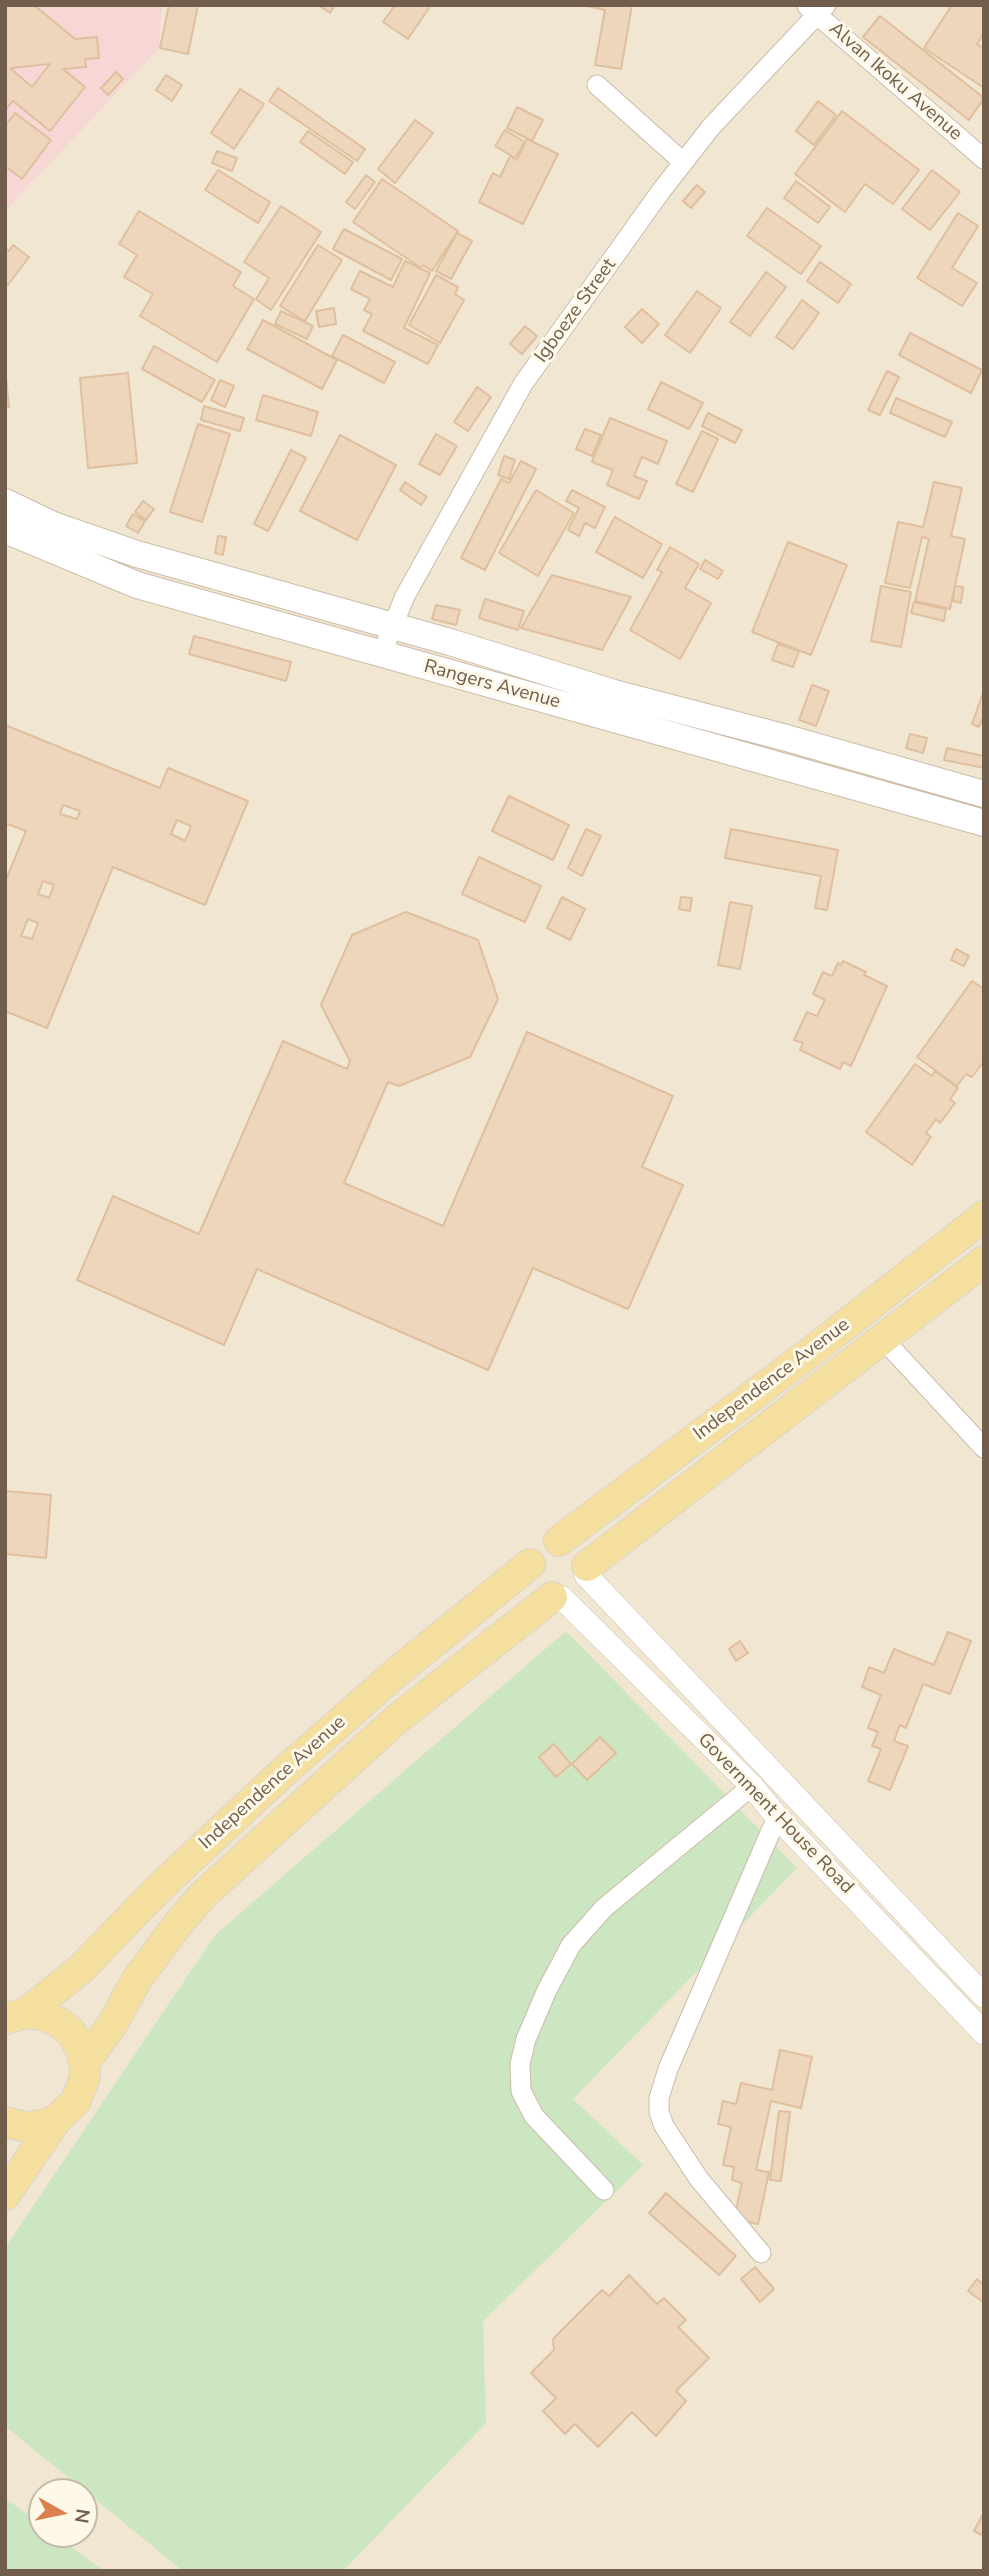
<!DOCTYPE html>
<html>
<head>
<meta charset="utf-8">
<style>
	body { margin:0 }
	#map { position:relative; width:989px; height:2576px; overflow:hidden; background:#faf4e2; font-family:"Nunito Sans",sans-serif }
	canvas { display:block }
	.frame { position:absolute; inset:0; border:7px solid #705d4b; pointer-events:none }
	.north { position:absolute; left:28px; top:2478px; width:70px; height:70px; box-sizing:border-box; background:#fdf8e8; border:2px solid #c5baa9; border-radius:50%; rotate:99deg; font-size:19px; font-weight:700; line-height:28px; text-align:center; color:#705d4b }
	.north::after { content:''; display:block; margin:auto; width:24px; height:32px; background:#dc8050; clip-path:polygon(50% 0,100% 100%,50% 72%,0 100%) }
</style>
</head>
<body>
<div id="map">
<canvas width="989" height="2576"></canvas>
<div class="frame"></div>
<div class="north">N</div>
</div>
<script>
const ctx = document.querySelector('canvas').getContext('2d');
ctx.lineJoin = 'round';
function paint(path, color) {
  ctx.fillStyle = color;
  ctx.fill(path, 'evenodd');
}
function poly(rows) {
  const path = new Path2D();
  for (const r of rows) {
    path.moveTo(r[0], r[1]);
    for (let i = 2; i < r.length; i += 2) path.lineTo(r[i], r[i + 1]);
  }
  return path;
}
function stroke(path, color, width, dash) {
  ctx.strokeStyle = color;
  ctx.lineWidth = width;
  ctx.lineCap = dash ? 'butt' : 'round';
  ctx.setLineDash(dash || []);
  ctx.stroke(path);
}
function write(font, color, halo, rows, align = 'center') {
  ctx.font = font + ' "Nunito Sans",sans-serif';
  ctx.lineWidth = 6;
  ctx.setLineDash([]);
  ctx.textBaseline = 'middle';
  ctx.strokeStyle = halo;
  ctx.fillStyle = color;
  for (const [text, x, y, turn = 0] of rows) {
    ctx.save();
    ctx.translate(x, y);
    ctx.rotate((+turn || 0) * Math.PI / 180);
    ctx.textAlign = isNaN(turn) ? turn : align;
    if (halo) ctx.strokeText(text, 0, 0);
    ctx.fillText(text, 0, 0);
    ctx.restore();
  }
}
paint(poly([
	[5,5,984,5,984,2571,5,2571],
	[42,2492,84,2492,84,2534,42,2534]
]), '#f1e6d1');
paint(poly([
	[5,5,162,5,159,48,5,211]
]), '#f7d6d6');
paint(poly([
	[566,1631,797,1868,573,2099,643,2165,483,2321,486,2423,343,2571,183,2571,5,2426,5,2248,215,1935],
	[5,2498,42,2525,42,2534,54,2534,104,2571,5,2571]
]), '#cce6c2');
const building = poly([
	[5,5,34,5,75,39,97,37,99,58,85,59,86,67,63,69,85,87,50,131,13,101,5,110,5,5],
	[50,64,32,87,11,69,12,68,50,64],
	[169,5,198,5,188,54,160,48,169,5],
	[318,5,335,5,330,13,318,5],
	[395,5,431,5,408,39,383,22,395,5],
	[583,5,632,5,621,69,595,65,605,10,583,5],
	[952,5,984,5,984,33,977,44,984,49,984,88,924,48,952,5],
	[880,16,984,98,969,120,863,37,880,16],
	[116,72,123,79,108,95,101,88,116,72],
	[166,75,182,85,172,101,156,90,166,75],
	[278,88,365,149,357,161,269,101,278,88],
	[240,89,264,104,234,149,211,133,240,89],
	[818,101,836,115,814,145,796,131,818,101],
	[517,107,543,120,532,141,507,128,517,107],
	[842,111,919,170,893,204,865,184,845,212,795,174,842,111],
	[15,113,51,140,22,179,5,166,5,126,15,113],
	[415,120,433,133,395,183,378,169,415,120],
	[505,130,525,142,515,158,495,146,505,130],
	[308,131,353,162,345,174,300,142,308,131],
	[527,139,558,154,523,224,479,202,493,173,500,177,510,156,517,160,527,139],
	[217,151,237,158,232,171,212,163,217,151],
	[218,170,270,202,258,223,205,190,218,170],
	[932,170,960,192,930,230,902,209,932,170],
	[366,175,375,182,355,209,346,202,366,175],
	[382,179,458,231,432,271,423,265,421,268,353,222,382,179],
	[796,181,830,207,818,223,784,198,796,181],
	[697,185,705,192,691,208,683,201,697,185],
	[281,206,321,232,271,310,256,299,269,278,244,262,281,206],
	[767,208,821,246,801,274,747,236,767,208],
	[139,211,241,272,233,286,254,299,217,362,140,316,153,294,124,277,137,255,119,244,139,211],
	[958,213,978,226,952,268,977,283,962,306,917,278,958,213],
	[344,229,402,259,391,280,333,249,344,229],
	[457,233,472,241,451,279,436,271,457,233],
	[13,245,29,257,8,285,5,283,5,248,9,251,13,245],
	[318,245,342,260,305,321,280,306,318,245],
	[405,261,430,273,404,328,438,345,428,364,363,331,372,314,364,310,370,299,351,289,360,271,393,287,405,261],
	[820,262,851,284,838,303,807,281,820,262],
	[766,272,786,287,750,336,730,322,766,272],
	[436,275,458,287,455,294,464,300,440,343,409,325,436,275],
	[697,291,721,308,690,353,665,335,697,291],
	[802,300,819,313,793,349,776,337,802,300],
	[334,308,336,324,319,327,316,311,334,308],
	[642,309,659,324,642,343,625,327,642,309],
	[281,311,313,326,307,339,275,324,281,311],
	[263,320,337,360,322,389,247,349,263,320],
	[525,326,537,336,522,354,510,344,525,326],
	[910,333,982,370,971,393,899,355,910,333],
	[343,335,395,362,384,383,332,356,343,335],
	[154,346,215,380,202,402,142,369,154,346],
	[5,368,9,407,5,408,5,368],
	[887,371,899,377,880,415,868,410,887,371],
	[128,373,137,463,88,468,80,378,128,373],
	[220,380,234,386,225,407,211,400,220,380],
	[661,382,703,403,689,429,648,409,661,382],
	[477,387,491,397,468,431,454,422,477,387],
	[263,395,318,412,311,436,256,420,263,395],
	[896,398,952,422,945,437,890,413,896,398],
	[204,406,244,418,240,431,201,420,204,406],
	[708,413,742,430,735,443,702,426,708,413],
	[610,418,667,441,658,464,642,457,634,476,647,481,639,499,607,485,613,470,592,462,610,418],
	[198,424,230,434,202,522,170,512,198,424],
	[585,429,601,435,592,456,576,449,585,429],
	[702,431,718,439,693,492,676,484,702,431],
	[436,434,457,446,440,475,419,464,436,434],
	[340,435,396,465,357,540,300,511,340,435],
	[291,450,306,458,268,531,254,524,291,450],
	[504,456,515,460,509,479,498,475,504,456],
	[521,461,536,469,485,570,461,558,501,479,509,483,521,461],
	[405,482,427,497,421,505,400,490,405,482],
	[934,482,962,488,951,536,965,539,950,609,915,601,929,539,922,537,910,588,885,583,898,522,923,527,934,482],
	[536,490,574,513,538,576,499,553,536,490],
	[572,490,605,507,595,528,585,523,579,536,568,530,579,508,566,501,572,490],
	[143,501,154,509,146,520,135,512,143,501],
	[133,514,145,521,138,533,126,526,133,514],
	[615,517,662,544,643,578,596,552,615,517],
	[218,536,226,537,223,555,215,553,218,536],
	[788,542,847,565,811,655,752,632,788,542],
	[670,547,699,564,685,588,711,603,680,659,630,630,662,572,657,570,670,547],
	[705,560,723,571,718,579,700,569,705,560],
	[552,575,631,597,602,650,521,628,552,575],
	[881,586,911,592,901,647,871,641,881,586],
	[955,586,963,587,961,603,953,601,955,586],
	[485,599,524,611,518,630,479,618,485,599],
	[914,602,946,609,944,621,911,613,914,602],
	[436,605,460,610,456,625,432,619,436,605],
	[194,636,291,662,286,681,189,654,194,636],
	[778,644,799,651,793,667,772,660,778,644],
	[812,685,829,691,816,726,799,720,812,685],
	[984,690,984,715,979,727,972,724,984,690],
	[5,725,160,788,168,768,248,801,205,905,113,867,47,1028,5,1011,5,882,26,831,5,823,5,725],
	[63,805,80,811,77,819,60,814,63,805],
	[177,820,191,826,185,841,171,834,177,820],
	[43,881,54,885,49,898,38,894,43,881],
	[28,919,38,923,32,939,21,936,28,919],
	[910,734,927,738,923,753,906,748,910,734],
	[947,748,984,756,984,768,944,760,947,748],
	[509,796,569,825,553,860,492,831,509,796],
	[586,829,601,836,582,876,568,868,586,829],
	[731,829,838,850,827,910,815,908,821,876,725,858,731,829],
	[479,857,541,886,525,922,462,894,479,857],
	[562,897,585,909,570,940,547,928,562,897],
	[681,897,692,898,690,911,679,909,681,897],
	[730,902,752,906,740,969,718,965,730,902],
	[406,912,478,940,498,999,470,1057,399,1086,388,1082,344,1183,443,1226,527,1032,673,1096,642,1167,683,1185,628,1309,533,1268,488,1370,257,1269,224,1345,77,1280,113,1196,199,1234,283,1041,347,1069,350,1061,321,1005,352,935,406,912],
	[956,949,969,956,964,966,951,960,956,949],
	[843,961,866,972,864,975,887,986,851,1066,843,1062,840,1069,800,1050,803,1043,794,1040,807,1012,817,1016,825,1000,813,994,823,972,832,976,838,963,841,965,843,961],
	[972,981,984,989,984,1061,972,1077,966,1074,957,1086,917,1057,972,981],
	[915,1064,932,1076,935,1071,958,1088,950,1099,955,1103,940,1123,936,1119,926,1133,931,1137,912,1165,866,1132,915,1064],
	[5,1491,51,1495,46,1558,5,1554,5,1491],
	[948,1632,971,1641,950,1694,923,1684,906,1728,900,1725,894,1741,908,1746,890,1790,868,1781,881,1749,872,1746,878,1732,868,1728,881,1695,862,1687,869,1667,884,1673,894,1649,934,1665,948,1632],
	[740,1641,748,1653,736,1661,729,1649,740,1641],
	[600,1737,616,1753,587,1780,572,1764,600,1737],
	[554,1744,571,1764,556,1777,539,1757,554,1744],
	[780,2050,812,2057,801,2108,771,2101,756,2170,769,2172,758,2224,734,2219,742,2183,732,2180,734,2167,723,2165,731,2127,718,2124,723,2101,736,2104,741,2083,772,2090,780,2050],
	[779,2111,790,2112,781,2181,770,2180,779,2111],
	[666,2193,736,2256,719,2275,649,2213,666,2193],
	[755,2267,774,2289,760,2302,741,2279,755,2267],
	[629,2275,657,2304,664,2298,686,2320,678,2327,709,2358,676,2391,686,2401,656,2436,632,2412,598,2447,575,2424,565,2434,543,2411,556,2398,531,2373,554,2350,553,2339,602,2290,609,2296,629,2275],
	[977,2279,984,2285,983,2302,968,2291,977,2279],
	[984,2512,984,2536,974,2531,984,2512]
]);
paint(building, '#edd6bc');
stroke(building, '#dfbf9e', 2);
const minor = poly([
	[807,6,984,159],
	[597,85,683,162],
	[381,655,405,596,523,384,661,191,711,127,826,5],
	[883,1339,984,1448],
	[604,2190,534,2116,521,2091,520,2064,526,2039,547,1990,571,1945,604,1908,752,1786],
	[761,2253,699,2179,664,2126,659,2112,659,2098,668,2069,777,1817]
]);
const tertiary = poly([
	[586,1575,984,1996],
	[562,1598,752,1786,777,1817,984,2033]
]);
const secondary = poly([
	[5,502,53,525,137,554,450,642,614,693,783,737,984,794],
	[5,530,137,585,984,823]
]);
const primary = poly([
	[559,1541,812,1351,984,1216],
	[587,1566,984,1261],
	[26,2013,82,1968,154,1893,280,1775,397,1672,530,1564],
	[5,2019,26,2013,43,2015,58,2022,71,2032,80,2047,84,2063,85,2076,76,2101,56,2120,42,2125,26,2127,5,2122],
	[84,2063,112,2025,137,1979,178,1924,203,1895,397,1719,552,1597],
	[5,2195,56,2120]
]);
stroke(minor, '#cabcaa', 21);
stroke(tertiary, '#cabcaa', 24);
stroke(secondary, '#cdbda9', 28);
stroke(primary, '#dad5d0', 32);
stroke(minor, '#fff', 19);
stroke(tertiary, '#fff', 23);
stroke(secondary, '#fff', 26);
stroke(primary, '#f4df9f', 30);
write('19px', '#705d4b', '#fdf8e8', [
	["Alvan Ikoku Avenue",895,82,41],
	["Igboeze Street",576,311,-54],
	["Rangers Avenue",492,685,15],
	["Independence Avenue",772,1380,-37],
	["Independence Avenue",273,1783,-42],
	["Government House Road",775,1814,46]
]);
</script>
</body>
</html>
